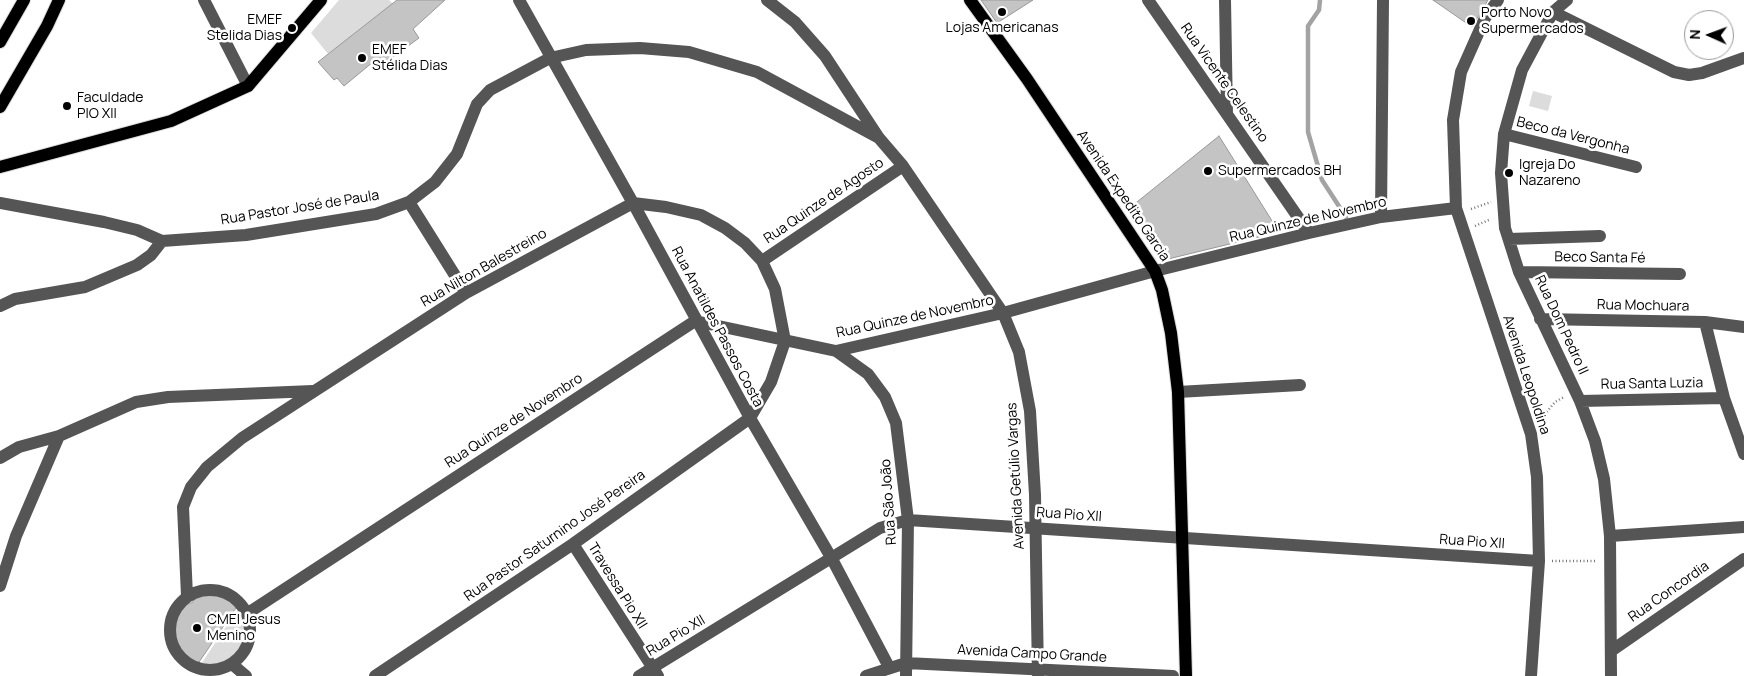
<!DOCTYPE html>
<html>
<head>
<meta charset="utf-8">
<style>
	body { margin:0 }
	#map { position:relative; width:1744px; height:676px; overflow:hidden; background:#fff; font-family:Manrope,sans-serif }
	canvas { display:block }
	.north { position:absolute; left:1684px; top:10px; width:50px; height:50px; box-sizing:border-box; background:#fff; border:1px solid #999; border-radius:50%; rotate:272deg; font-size:14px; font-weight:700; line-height:20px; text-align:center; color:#000 }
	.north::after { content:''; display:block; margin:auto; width:18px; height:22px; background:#000; clip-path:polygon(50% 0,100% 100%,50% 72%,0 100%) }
</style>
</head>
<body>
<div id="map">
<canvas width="1744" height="676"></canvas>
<div class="north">N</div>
</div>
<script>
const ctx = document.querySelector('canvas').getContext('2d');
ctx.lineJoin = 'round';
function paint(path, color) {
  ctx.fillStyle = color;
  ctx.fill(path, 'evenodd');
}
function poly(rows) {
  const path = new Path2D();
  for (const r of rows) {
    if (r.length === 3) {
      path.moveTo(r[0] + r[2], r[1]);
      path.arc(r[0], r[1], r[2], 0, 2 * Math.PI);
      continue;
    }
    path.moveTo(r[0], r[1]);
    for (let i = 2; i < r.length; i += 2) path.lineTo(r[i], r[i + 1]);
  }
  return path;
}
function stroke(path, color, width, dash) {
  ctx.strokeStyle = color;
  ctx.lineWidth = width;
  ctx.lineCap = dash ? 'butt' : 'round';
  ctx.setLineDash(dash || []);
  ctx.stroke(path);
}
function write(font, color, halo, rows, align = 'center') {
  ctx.font = font + ' Manrope,sans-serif';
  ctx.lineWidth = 5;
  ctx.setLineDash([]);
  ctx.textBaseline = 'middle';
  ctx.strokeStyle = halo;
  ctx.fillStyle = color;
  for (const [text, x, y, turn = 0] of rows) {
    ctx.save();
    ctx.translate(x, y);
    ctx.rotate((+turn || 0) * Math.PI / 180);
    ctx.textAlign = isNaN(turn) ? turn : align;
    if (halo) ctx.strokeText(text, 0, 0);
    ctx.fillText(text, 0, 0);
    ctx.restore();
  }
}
paint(poly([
	[339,0,389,0,393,4,328,54,311,33],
	[1533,91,1552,96,1548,111,1529,106],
	[240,606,246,615,249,628,247,641,239,655,220,668,199,667]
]), '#dcdcdc');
stroke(poly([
	[1320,0,1319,10,1308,26,1308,132,1322,180,1346,217]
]), '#a3a3a3', 4.5);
const building = poly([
	[397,0,445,0,413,29,419,38,378,68,373,62,344,86,337,78,334,80,318,62,397,0],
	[981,0,1033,0,997,23,981,0],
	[1433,0,1488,0,1472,27,1433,0],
	[1219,136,1279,232,1168,259,1132,206,1219,136],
	[208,593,218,594,238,605,197,665,193,665,175,646,172,638,172,624,184,603,192,603,198,594,208,593]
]);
paint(building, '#c4c4c4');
stroke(building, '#999', 1);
const major = poly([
	[970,0,1027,79,1155,271,1162,290,1171,333,1178,392,1186,676],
	[0,42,24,0],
	[0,107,47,26,59,0],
	[0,167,171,121,248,86,321,0]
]);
stroke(major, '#dbdbdb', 14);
stroke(poly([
	[1471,209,1491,202],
	[1475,226,1491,219],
	[1540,420,1555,402,1564,397],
	[1552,561,1596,561]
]), '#777', 2.5, [1, 2.5]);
stroke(poly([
	[204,0,248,86],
	[519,0,633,203,750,418,832,559,889,667],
	[767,0,795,22,825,56,879,138,903,166,1003,313,1019,352,1030,411,1035,495,1038,676],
	[1148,0,1309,233],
	[1225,0,1227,114],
	[1498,0,1485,18,1461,72,1453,120,1456,208,1531,434,1537,477,1539,561,1531,676],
	[1567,0,1553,12,1522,70,1504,134,1501,173,1505,228,1519,272,1580,401,1595,441,1604,479,1610,536,1611,676],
	[1553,12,1674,72,1689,75,1702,73,1744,58],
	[1504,134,1636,167],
	[409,202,466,293],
	[0,203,104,222,137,230,162,241,246,235,376,214,409,202,435,182,457,154,477,104,490,90,550,58,586,50,640,48,689,52,757,72,879,138],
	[1381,217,1383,0],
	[1509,239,1600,236],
	[762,261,903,166],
	[1519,272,1680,274],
	[0,306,15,299,85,287,137,265,151,255,162,241],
	[1540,319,1705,322,1744,327],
	[1705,322,1724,398,1744,454],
	[836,351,868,374,885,397,896,423,908,520,906,676],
	[1178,392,1300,385],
	[1580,401,1724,398],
	[0,458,19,447,59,436,136,402,168,397,313,391],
	[1610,536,1744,527],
	[573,544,658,676],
	[0,586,16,536,59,436],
	[210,630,40],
	[187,596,183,507,191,487,207,467,242,438,466,293,633,203,666,207,701,215,725,228,745,243,762,261,775,289,785,341,771,382,750,418,573,544,375,676],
	[248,613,695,321,836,351,1003,313,1155,271,1309,233,1381,217,1456,208],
	[1611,651,1744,559],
	[232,664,246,676],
	[639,676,880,528,908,520,1539,561],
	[866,676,906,663,1173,676]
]), '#555', 12);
stroke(major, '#000', 12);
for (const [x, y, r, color] of [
	[1002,12,5,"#000"],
	[1471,21,5,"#000"],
	[292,28,5,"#000"],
	[362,58,5,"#000"],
	[67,106,5,"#000"],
	[1208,171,5,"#000"],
	[1509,173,5,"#000"],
	[197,628,5,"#000"]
]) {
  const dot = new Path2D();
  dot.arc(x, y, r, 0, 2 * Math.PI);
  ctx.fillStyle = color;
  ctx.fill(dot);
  stroke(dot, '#fff', 2);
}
write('14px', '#000', '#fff', [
	["Porto Novo",1481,13],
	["Supermercados",1481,29],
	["EMEF",282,20,"right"],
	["Stelida Dias",282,36,"right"],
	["Lojas Americanas",1002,28,"center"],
	["EMEF",372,50],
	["Stélida Dias",372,66],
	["Faculdade",77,98],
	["PIO XII",77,114],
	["Igreja Do",1519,165],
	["Nazareno",1519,181],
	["Supermercados BH",1218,171],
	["CMEI Jesus",207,620],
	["Menino",207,636]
], 'left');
write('14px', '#000', '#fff', [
	["Rua Vicente Celestino",1224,83,55],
	["Beco da Vergonha",1573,136,14],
	["Avenida Expedito Garcia",1123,196,56],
	["Rua Quinze de Agosto",824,201,-34],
	["Rua Pastor José de Paula",300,208,-9],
	["Rua Quinze de Novembro",1308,220,-13],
	["Beco Santa Fé",1600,258,1],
	["Rua Nilton Balestreino",484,268,-30],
	["Rua Mochuara",1643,306,1],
	["Rua Quinze de Novembro",915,317,-12],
	["Rua Dom Pedro II",1561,325,65],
	["Rua Anatildes Passos Costa",717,327,62],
	["Avenida Leopoldina",1526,375,72],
	["Rua Santa Luzia",1652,384,-1],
	["Rua Quinze de Novembro",514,421,-33],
	["Avenida Getúlio Vargas",1016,476,-93],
	["Rua São João",889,502,-94],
	["Rua Pio XII",1069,515,4],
	["Rua Pastor Saturnino José Pereira",555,536,-35],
	["Rua Pio XII",1472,542,4],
	["Travessa Pio XII",617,586,58],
	["Rua Concordia",1669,592,-35],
	["Rua Pio XII",676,636,-31],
	["Avenida Campo Grande",1032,654,3]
]);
</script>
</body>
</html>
